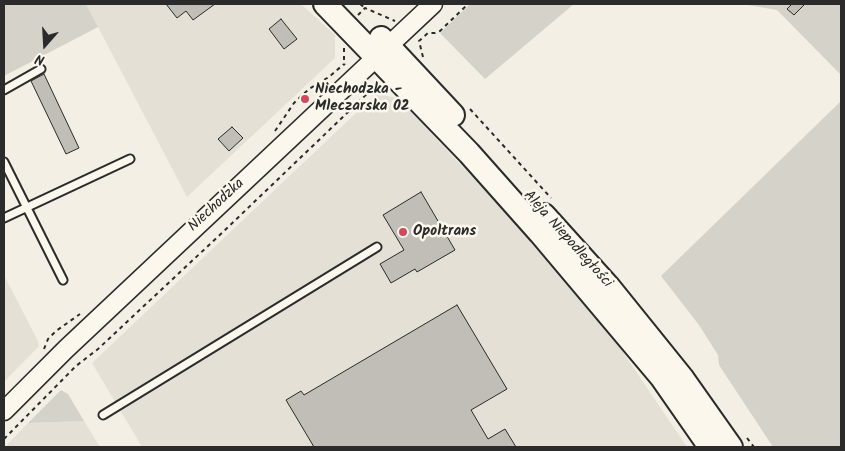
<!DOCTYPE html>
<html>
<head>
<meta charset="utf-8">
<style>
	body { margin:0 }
	#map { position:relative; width:845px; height:451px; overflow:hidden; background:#f3efe4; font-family:Kalam,sans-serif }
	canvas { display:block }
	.frame { position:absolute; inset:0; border:5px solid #2b2b2b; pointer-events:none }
	.north { position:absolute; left:20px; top:20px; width:50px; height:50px; -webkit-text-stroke:4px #fbf7ec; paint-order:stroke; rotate:199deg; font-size:14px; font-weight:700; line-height:20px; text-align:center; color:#2b2b2b }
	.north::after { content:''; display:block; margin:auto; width:18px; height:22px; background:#2b2b2b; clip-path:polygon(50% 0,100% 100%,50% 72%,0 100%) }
</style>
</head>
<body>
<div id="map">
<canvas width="845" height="451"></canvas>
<div class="frame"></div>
<div class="north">N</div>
</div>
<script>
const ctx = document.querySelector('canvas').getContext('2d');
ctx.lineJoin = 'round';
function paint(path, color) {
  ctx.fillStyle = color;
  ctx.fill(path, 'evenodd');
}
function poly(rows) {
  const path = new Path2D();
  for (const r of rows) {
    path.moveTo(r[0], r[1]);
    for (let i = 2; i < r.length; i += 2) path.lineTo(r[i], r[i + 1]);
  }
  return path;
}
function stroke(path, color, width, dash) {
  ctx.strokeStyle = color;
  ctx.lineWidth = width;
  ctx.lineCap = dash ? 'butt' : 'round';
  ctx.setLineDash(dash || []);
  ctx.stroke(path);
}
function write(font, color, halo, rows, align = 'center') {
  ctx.font = font + ' Kalam,sans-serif';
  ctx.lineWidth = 5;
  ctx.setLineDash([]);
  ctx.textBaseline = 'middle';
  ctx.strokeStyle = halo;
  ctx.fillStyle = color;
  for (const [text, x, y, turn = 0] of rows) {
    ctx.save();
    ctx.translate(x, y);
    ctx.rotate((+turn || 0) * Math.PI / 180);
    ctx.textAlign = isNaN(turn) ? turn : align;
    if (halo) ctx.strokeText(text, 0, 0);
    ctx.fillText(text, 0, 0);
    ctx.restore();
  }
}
paint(poly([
	[86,4,301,4,335,35,335,58,187,197],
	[376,94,398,98,524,232,612,336,687,447,142,447,92,363],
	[4,275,37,339,39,346,4,382],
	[84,421,100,447,5,447,28,423]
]), '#e4e0d6');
paint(poly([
	[4,4,86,4,98,27,4,76],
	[470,4,574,4,485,79,440,33],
	[742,4,841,4,841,75,777,10],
	[841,101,841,447,773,447,719,365,718,355,699,325,661,276],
	[61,390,68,394,84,421,28,423]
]), '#d5d2c9');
const building = poly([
	[166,4,215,4,193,20,186,11,177,18,166,4],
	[792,4,805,4,794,15,787,9,792,4],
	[281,19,297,39,284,49,269,29,281,19],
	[44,74,79,148,66,154,31,81,44,74],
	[232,127,243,138,229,151,218,139,232,127],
	[421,192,455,250,417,272,415,269,391,283,380,264,404,250,383,215,421,192],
	[457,305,507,389,471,410,488,439,505,429,516,447,314,447,286,400,301,391,304,395,457,305]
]);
paint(building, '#c0beb6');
stroke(building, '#2b2b2b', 1);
const service = poly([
	[4,90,41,69],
	[4,162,63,280],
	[4,218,130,159],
	[103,415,377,247]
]);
const tertiary = poly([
	[4,411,66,349,433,4]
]);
const primary = poly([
	[325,4,469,153,540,233,662,378,710,447],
	[381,38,453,115],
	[544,215,608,286,683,379,731,447]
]);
stroke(service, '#2b2b2b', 11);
stroke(tertiary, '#2b2b2b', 21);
stroke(primary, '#2b2b2b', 26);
stroke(poly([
	[360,4,365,8],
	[358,15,365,8,395,21],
	[344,48,344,64,345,65],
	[423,57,419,41,428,33,435,33,440,31,468,4],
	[366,86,370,91,375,88,382,89],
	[470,109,551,198],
	[275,131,294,103,309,89,329,77,344,64],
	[44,349,48,339,56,331,80,314],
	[747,438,754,447],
	[4,439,76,366,98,349,225,230,370,91]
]), '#2b2b2b', 2, [4, 4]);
stroke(service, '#fbf7ec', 7);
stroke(tertiary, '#fbf7ec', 18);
stroke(primary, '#fbf7ec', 22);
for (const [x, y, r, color] of [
	[305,99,5,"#d1495b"],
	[403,232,5,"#d1495b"]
]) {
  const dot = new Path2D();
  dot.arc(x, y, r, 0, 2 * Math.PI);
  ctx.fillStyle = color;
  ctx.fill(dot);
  stroke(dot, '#fbf7ec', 2);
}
write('bold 15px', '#2b2b2b', '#fbf7ec', [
	["Niechodzka -",315,90],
	["Mleczarska 02",315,107],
	["Opoltrans",413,232]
], 'left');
write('15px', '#2b2b2b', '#fbf7ec', [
	["Niechodzka",217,206,-43],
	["Aleja Niepodległości",567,240,48]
]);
</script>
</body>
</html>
